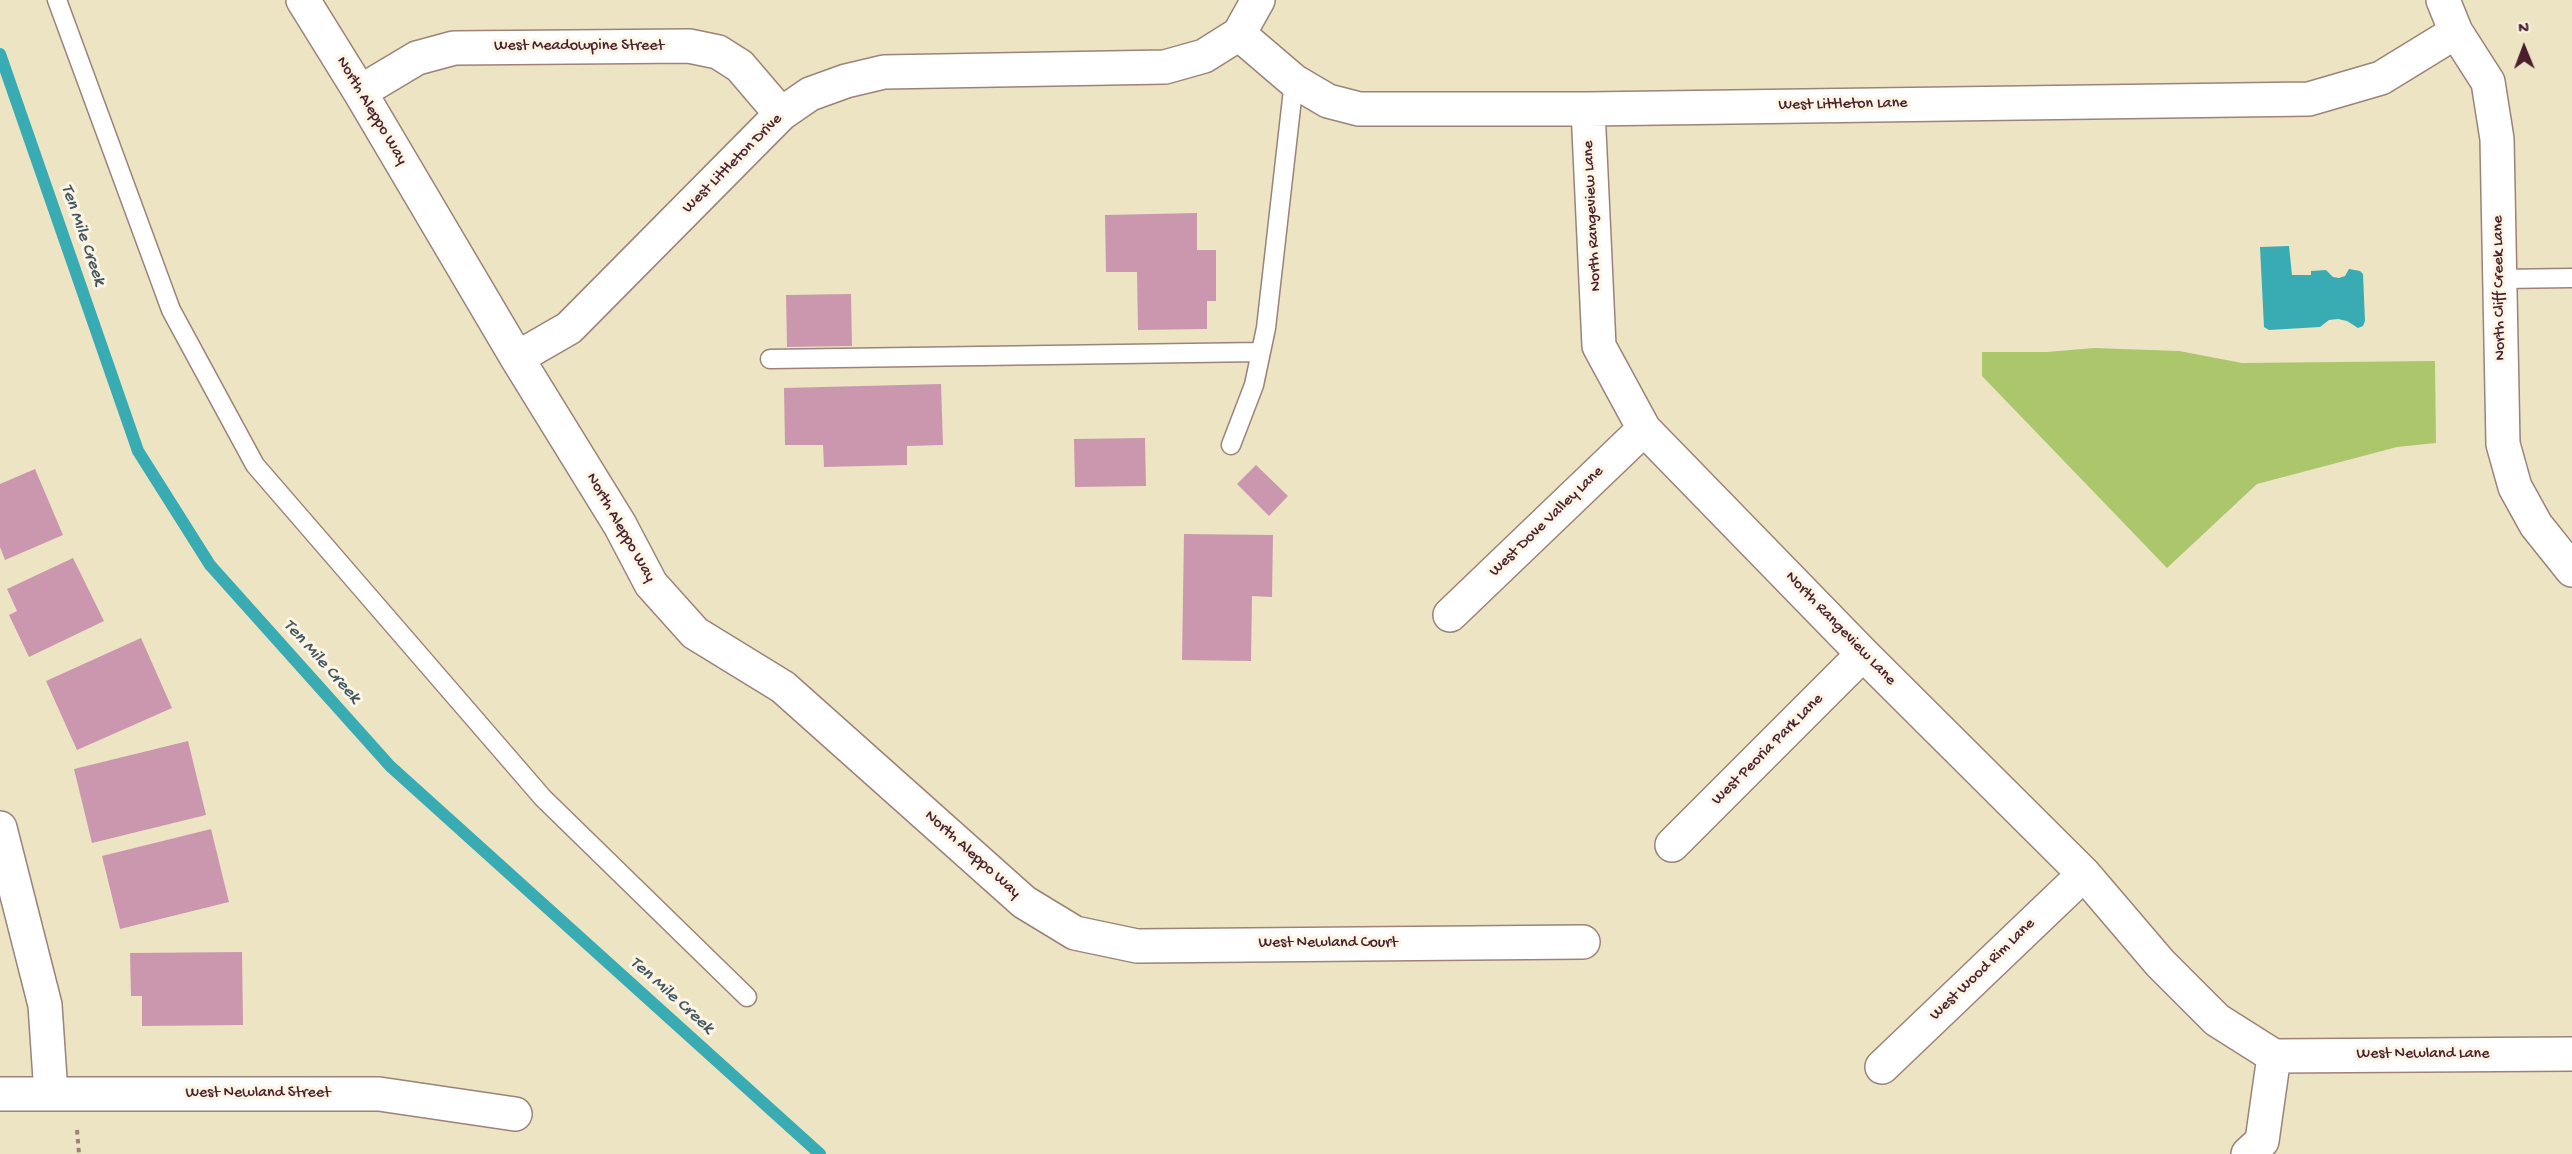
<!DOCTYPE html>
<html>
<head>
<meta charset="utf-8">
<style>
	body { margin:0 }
	#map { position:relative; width:2572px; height:1154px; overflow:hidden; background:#ede4c4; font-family:"Gochi Hand",sans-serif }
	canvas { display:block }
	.north { position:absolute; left:2494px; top:18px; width:60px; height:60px; -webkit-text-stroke:4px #fcf5e5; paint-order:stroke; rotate:359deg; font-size:16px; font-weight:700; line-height:24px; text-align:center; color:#4a1f2b }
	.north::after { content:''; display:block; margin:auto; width:21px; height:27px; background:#4a1f2b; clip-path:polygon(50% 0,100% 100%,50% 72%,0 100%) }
</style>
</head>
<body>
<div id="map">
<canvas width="2572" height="1154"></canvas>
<div class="north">N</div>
</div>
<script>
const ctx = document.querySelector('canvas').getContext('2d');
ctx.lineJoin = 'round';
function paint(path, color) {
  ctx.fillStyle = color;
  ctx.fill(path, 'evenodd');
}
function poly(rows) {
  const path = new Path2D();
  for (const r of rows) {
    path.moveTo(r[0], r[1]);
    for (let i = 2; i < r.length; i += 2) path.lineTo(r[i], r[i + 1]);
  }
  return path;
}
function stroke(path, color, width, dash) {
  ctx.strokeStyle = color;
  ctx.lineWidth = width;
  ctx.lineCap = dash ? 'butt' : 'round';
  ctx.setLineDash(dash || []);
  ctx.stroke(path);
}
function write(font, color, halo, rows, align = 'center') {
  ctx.font = font + ' "Gochi Hand",sans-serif';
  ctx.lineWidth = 6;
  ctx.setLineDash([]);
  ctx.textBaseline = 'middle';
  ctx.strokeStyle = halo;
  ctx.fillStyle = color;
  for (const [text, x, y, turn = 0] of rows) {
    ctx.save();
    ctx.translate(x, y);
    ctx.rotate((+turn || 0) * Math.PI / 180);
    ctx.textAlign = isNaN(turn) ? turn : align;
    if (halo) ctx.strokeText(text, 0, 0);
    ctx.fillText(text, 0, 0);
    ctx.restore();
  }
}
paint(poly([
	[2094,348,2179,351,2242,363,2435,361,2436,443,2397,447,2257,484,2167,568,1982,376,1982,352,2047,352]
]), '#acc66c');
paint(poly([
	[2289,246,2292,275,2311,275,2311,271,2326,270,2333,277,2339,278,2345,276,2349,269,2360,271,2363,274,2365,321,2363,326,2358,328,2347,321,2338,319,2329,320,2320,327,2269,330,2264,327,2260,247]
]), '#39abb3');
stroke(poly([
	[0,54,138,451,210,565,390,766,820,1154]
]), '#39abb3', 12);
paint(poly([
	[1197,213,1197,250,1216,250,1216,301,1207,301,1207,329,1138,330,1137,272,1106,272,1105,215],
	[851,294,852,346,787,347,786,295],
	[941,384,943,445,907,446,907,465,824,467,823,445,785,445,784,388],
	[1145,438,1146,486,1075,487,1074,439],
	[1256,465,1288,496,1269,516,1237,484],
	[35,469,63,535,5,560,0,547,0,484],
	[1184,534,1273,535,1272,597,1252,596,1251,661,1182,660],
	[73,558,104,621,29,657,9,615,17,611,7,589],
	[141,638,172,708,77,750,46,681],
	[188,741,206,815,92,843,74,769],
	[211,829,229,902,120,929,102,856],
	[242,952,243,1025,142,1026,142,996,131,996,130,953]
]), '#cb97af');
const lane = poly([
	[57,0,171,310,255,465,543,798,747,997],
	[2500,279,2572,278],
	[770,359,1261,352],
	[1231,445,1254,385,1266,328,1294,81]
]);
const street = poly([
	[303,0,360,92,517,358,620,525,651,584,695,633,783,687,1024,902,1075,933,1137,946,1583,942],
	[2443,0,2456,32,2488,82,2497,139,2503,444,2515,487,2536,525,2572,570],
	[1239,34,1294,81,1328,101,1359,109,1588,109,2309,99,2381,78,2456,32],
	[360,92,417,58,454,48,689,46,718,52,740,66,781,114],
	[1588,109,1599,346,1644,429,1863,654,2084,874,2160,963,2217,1020,2274,1056],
	[517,358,569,328,781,114,810,94,846,81,884,72,1165,67,1204,56,1239,34,1258,0],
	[1450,615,1644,429],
	[0,828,45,1005,51,1094],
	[1672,845,1863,654],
	[2274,1056,2572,1054],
	[1882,1067,2084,874],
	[0,1094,379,1094,515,1114],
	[2248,1154,2262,1141,2274,1056]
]);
stroke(lane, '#9c8278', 21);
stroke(street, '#9c8278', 36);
stroke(poly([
	[77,1130,79,1154]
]), '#9c8278', 4, [4.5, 4.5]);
stroke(lane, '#fff', 18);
stroke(street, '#fff', 33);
write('16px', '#4a1f2b', '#fcf5e5', [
	["West Meadowpine Street",579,47],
	["West Littleton Lane",1843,105,-1],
	["North Aleppo Way",371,111,59],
	["West Littleton Drive",733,164,-45],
	["North Rangeview Lane",1593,216,-93],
	["North Cliff Creek Lane",2500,288,-91],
	["West Dove Valley Lane",1547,522,-44],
	["North Aleppo Way",620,528,60],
	["North Rangeview Lane",1840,629,46],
	["West Peoria Park Lane",1768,750,-45],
	["North Aleppo Way",972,855,42],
	["West Newland Court",1328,944],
	["West Wood Rim Lane",1983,970,-44],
	["West Newland Lane",2423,1055],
	["West Newland Street",258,1094]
]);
write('italic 18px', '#435761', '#fcf5e5', [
	["Ten Mile Creek",82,235,71],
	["Ten Mile Creek",321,662,48],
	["Ten Mile Creek",671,996,42]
]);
</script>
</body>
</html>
